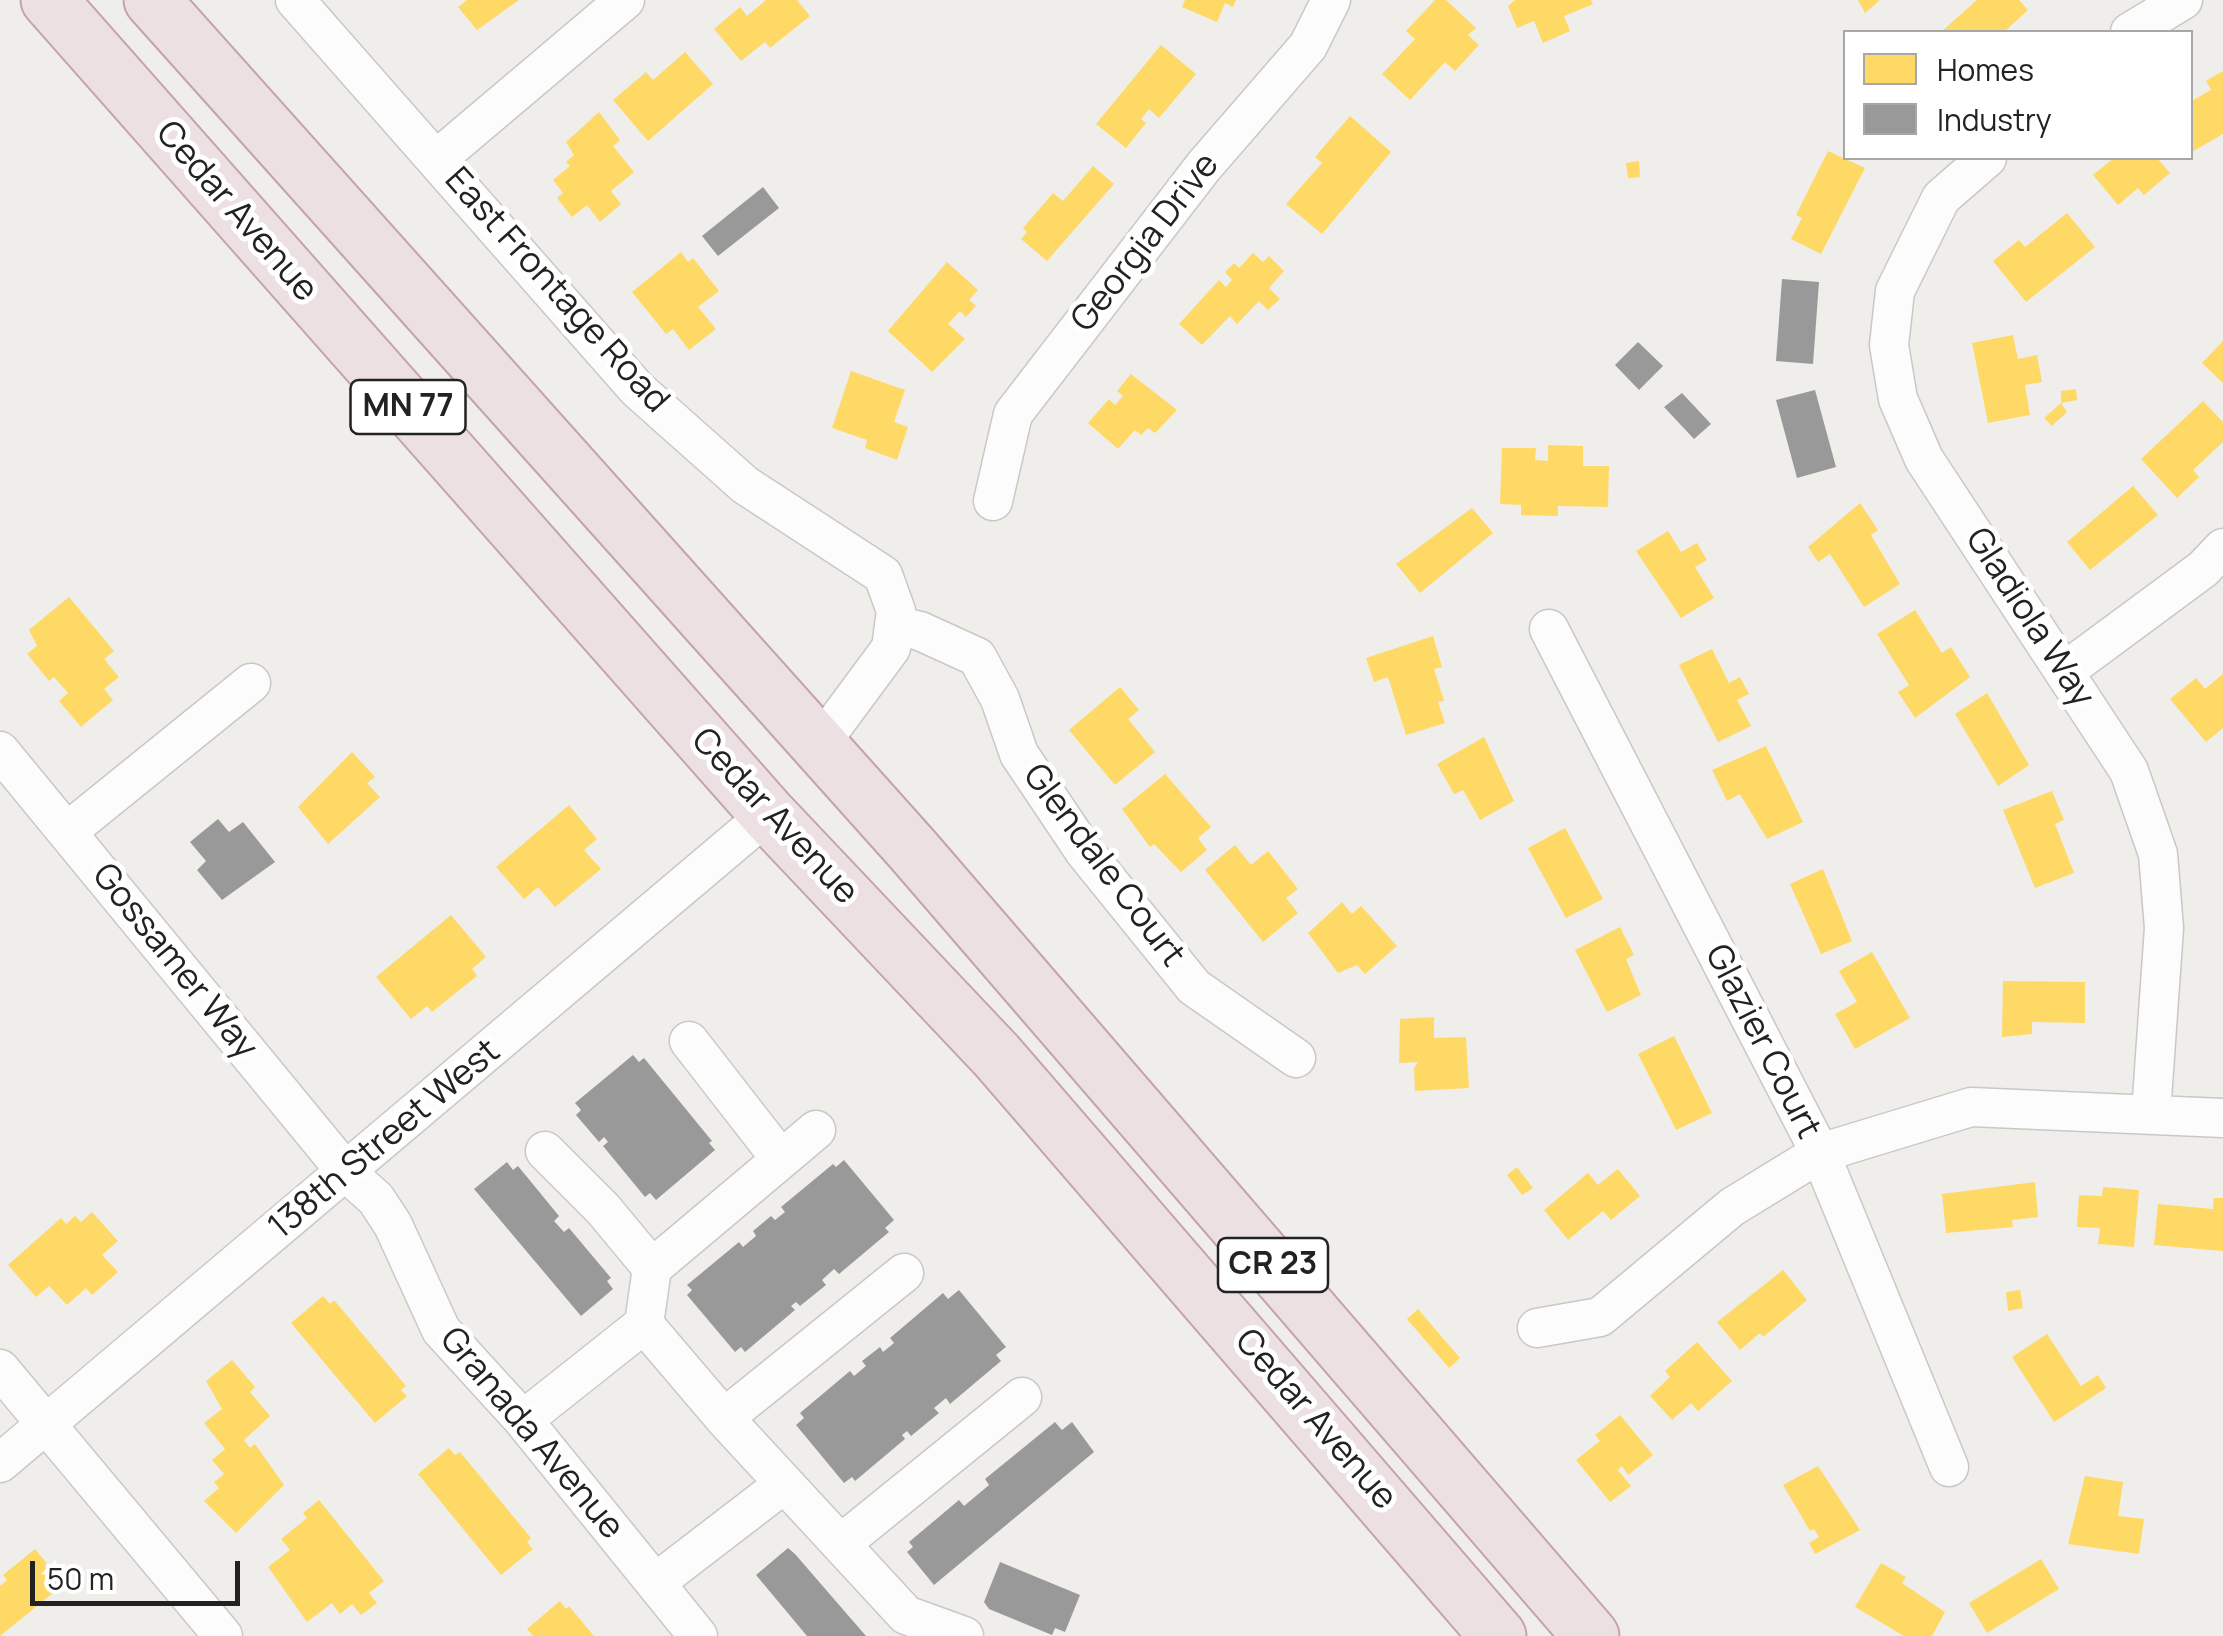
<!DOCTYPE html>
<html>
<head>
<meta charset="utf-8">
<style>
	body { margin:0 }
	#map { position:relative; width:2223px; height:1636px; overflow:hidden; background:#f0eeeb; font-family:Manrope,sans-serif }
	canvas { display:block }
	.legend { position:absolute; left:1843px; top:30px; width:350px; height:130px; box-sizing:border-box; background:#fff; border:2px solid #a7a7a7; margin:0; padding:12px 18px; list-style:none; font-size:30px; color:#222 }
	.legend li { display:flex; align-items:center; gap:20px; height:50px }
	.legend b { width:50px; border:2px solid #a7a7a7 }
	.scale { position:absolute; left:30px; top:1561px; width:210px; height:45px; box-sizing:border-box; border:5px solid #222; border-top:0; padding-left:12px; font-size:30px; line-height:35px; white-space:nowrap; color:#222; -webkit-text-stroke:8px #fff; paint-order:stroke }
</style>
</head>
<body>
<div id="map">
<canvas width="2223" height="1636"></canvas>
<ul class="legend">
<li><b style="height:28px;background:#ffd966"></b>Homes</li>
<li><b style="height:28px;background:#999"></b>Industry</li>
</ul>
<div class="scale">50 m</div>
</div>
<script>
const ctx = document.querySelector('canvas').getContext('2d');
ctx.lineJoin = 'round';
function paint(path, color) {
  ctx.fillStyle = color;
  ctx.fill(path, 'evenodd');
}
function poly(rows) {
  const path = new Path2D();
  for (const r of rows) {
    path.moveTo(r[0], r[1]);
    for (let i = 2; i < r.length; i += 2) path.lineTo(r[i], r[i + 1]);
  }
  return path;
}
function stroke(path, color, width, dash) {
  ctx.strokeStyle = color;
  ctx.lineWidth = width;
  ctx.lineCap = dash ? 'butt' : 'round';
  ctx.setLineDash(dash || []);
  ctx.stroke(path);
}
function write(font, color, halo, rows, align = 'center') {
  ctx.font = font + ' Manrope,sans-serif';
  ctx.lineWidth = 10;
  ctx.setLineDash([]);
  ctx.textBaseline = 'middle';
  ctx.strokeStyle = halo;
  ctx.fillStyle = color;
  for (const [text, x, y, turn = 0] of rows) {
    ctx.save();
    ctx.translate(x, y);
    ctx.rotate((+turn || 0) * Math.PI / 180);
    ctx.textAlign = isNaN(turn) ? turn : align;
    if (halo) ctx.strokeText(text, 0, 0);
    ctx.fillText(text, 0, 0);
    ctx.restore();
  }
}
paint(poly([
	[467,0,519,0,477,30,458,7],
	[766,0,797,0,810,16,770,48,765,42,741,61,714,29,740,7,747,16],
	[1185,0,1236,0,1233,7,1225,3,1217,22,1182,7],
	[1435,0,1446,0,1476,28,1468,35,1479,45,1455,71,1445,62,1410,100,1382,74,1415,39,1406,31],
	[1515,0,1591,0,1593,4,1564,16,1570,31,1543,43,1534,21,1517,28,1508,6],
	[1858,0,1880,0,1865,13],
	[1977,0,2019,0,2028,10,2004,32,1941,32],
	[1161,45,1196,74,1159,118,1149,109,1141,119,1146,123,1126,148,1096,124],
	[685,52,713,84,648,141,613,100,646,72,653,80],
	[2223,71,2223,134,2190,153,2190,102,2211,90,2206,81],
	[599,112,620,140,613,146,634,172,611,191,621,204,600,222,587,205,572,217,557,198,563,193,553,180,570,166,566,162,574,155,566,142],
	[1350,116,1391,152,1322,234,1286,204,1322,163,1315,157],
	[1828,151,1865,168,1821,254,1791,239,1802,218,1796,215],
	[2114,158,2157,158,2170,173,2144,195,2138,188,2118,205,2093,175],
	[1639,161,1640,177,1628,178,1626,163],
	[1093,166,1114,184,1047,261,1021,239,1027,232,1023,228,1053,193,1063,201],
	[2067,213,2095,247,2026,302,1993,261,2019,240,2025,247],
	[681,252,688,262,693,258,719,291,698,307,716,329,689,350,673,329,666,334,632,292],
	[1253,253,1263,262,1269,256,1284,271,1269,288,1280,299,1268,310,1259,301,1237,324,1230,316,1202,345,1179,324,1219,280,1226,287,1232,280,1225,272,1234,263,1239,268],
	[947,262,978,290,969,300,976,306,966,317,960,311,948,324,965,339,932,372,888,331],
	[2013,335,2018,359,2037,355,2042,382,2025,385,2030,415,1988,423,1972,343],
	[2223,341,2223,383,2202,363],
	[851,371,905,390,894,422,908,427,897,460,865,448,867,440,832,428],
	[1131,374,1177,410,1155,433,1148,428,1141,435,1135,430,1118,449,1088,423,1109,399,1115,405,1123,396,1117,391],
	[2076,389,2077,400,2061,403,2061,391],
	[2203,401,2223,422,2223,442,2193,470,2199,477,2177,498,2141,459],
	[2061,403,2067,412,2052,426,2044,418],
	[1548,445,1583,446,1583,466,1609,466,1608,507,1558,506,1558,516,1521,515,1521,505,1500,504,1502,448,1536,448,1535,460,1548,461],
	[2133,486,2158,515,2090,570,2067,542],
	[1860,503,1878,530,1871,535,1900,584,1864,607,1830,554,1818,562,1808,547],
	[1472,508,1493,533,1420,593,1396,564],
	[1668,531,1681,552,1697,543,1707,560,1695,567,1714,598,1681,618,1636,551],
	[69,597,114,651,104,659,119,677,104,689,113,700,81,727,59,701,68,693,54,677,49,681,27,654,37,646,29,630],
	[1915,610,1942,653,1951,647,1970,677,1915,718,1898,692,1909,685,1877,634],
	[1433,636,1442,667,1434,669,1444,701,1438,702,1445,723,1406,735,1388,677,1374,682,1366,658],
	[1712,649,1729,683,1740,677,1749,694,1737,700,1751,726,1718,742,1679,665],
	[2223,674,2223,728,2206,742,2170,699,2196,678,2205,689],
	[1120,687,1139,710,1128,719,1155,752,1115,785,1069,730],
	[1987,693,2029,765,1998,786,1955,714],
	[1484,737,1514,801,1480,820,1463,790,1454,794,1437,764],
	[1766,746,1803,822,1767,839,1740,794,1727,801,1712,770],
	[352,752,375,777,367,783,380,797,328,844,298,807],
	[1165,774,1211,827,1198,838,1207,850,1181,872,1154,844,1150,847,1122,809],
	[2052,791,2064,820,2055,824,2074,873,2035,888,2003,810],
	[569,805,597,839,584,850,601,869,555,907,538,887,524,899,496,867],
	[1565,828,1603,899,1566,918,1528,848],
	[1235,845,1251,865,1268,851,1298,889,1286,898,1298,913,1263,942,1205,870],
	[1823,869,1852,941,1821,954,1790,884],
	[1342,902,1352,914,1361,906,1397,946,1365,974,1357,965,1338,973,1308,933],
	[451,915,486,957,472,969,477,976,432,1012,427,1006,411,1019,376,977],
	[1620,927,1634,955,1626,959,1641,995,1607,1012,1575,950],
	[1872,952,1910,1018,1855,1049,1835,1014,1857,1002,1839,971],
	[2003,981,2085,982,2085,1023,2032,1022,2032,1034,2002,1037],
	[1434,1017,1434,1038,1466,1037,1469,1088,1415,1091,1414,1068,1418,1062,1399,1063,1400,1019],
	[1674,1036,1712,1113,1676,1130,1638,1054],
	[1517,1167,1533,1188,1522,1195,1507,1175],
	[1618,1169,1640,1196,1611,1220,1603,1211,1568,1240,1544,1210,1588,1173,1598,1185],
	[2035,1182,2038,1217,2012,1220,2013,1227,1946,1233,1942,1194],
	[2103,1187,2139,1190,2134,1247,2098,1244,2100,1228,2077,1227,2079,1195,2102,1196],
	[2214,1198,2223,1198,2223,1251,2154,1245,2158,1204,2213,1209],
	[92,1212,118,1241,102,1255,118,1272,92,1295,86,1288,67,1305,49,1286,36,1297,8,1265,61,1218,66,1224,75,1216,81,1222],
	[1783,1270,1807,1300,1763,1337,1760,1333,1740,1350,1717,1322],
	[2020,1290,2023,1308,2008,1311,2006,1292],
	[323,1296,330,1304,334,1300,406,1386,401,1390,407,1396,375,1423,291,1323],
	[1418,1309,1460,1358,1449,1368,1407,1319],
	[2047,1334,2081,1386,2098,1375,2106,1388,2054,1422,2012,1357],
	[1697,1342,1732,1381,1698,1411,1691,1403,1672,1420,1650,1396,1670,1377,1665,1371],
	[232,1360,255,1387,250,1392,270,1416,244,1440,250,1448,255,1444,284,1485,236,1533,204,1501,219,1488,214,1482,224,1474,212,1460,225,1449,204,1423,222,1409,206,1381],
	[1620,1415,1653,1455,1628,1475,1622,1466,1618,1470,1631,1486,1610,1502,1576,1460,1600,1441,1595,1435],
	[449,1448,455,1455,460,1452,531,1538,527,1542,533,1549,501,1575,418,1474],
	[1818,1466,1860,1530,1815,1554,1809,1543,1819,1537,1814,1529,1810,1531,1783,1485],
	[2085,1476,2123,1482,2118,1516,2144,1519,2139,1554,2068,1544],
	[319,1500,384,1581,369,1593,377,1603,361,1615,352,1604,340,1614,332,1603,307,1622,268,1567,290,1550,281,1539,307,1518,303,1513],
	[35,1549,64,1584,0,1636,0,1586,7,1580,3,1575],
	[2041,1559,2059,1589,1987,1633,1969,1603],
	[1881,1563,1906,1577,1902,1583,1945,1612,1932,1636,1904,1636,1855,1607],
	[560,1601,566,1609,569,1606,594,1636,533,1636,527,1629]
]), '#ffd966');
paint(poly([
	[763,187,779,208,718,256,702,236],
	[1782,279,1819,282,1813,364,1776,361],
	[1638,342,1663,366,1639,390,1615,365],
	[1815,390,1836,467,1797,478,1776,400],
	[1682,393,1711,424,1694,439,1664,407],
	[218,819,229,832,243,822,275,862,222,900,197,870,206,861,190,842],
	[633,1055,639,1062,644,1058,712,1141,709,1143,715,1150,656,1200,650,1193,645,1197,603,1146,608,1142,604,1137,599,1142,576,1115,581,1110,575,1103],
	[844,1160,894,1220,885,1228,889,1232,839,1274,834,1269,822,1280,826,1285,800,1306,796,1302,791,1306,795,1310,745,1352,741,1347,735,1352,687,1295,692,1290,687,1285,739,1242,743,1247,756,1236,753,1231,771,1216,775,1220,785,1212,781,1207,833,1164,836,1167],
	[507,1162,513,1170,518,1166,559,1216,554,1221,564,1232,569,1228,611,1278,607,1281,613,1289,581,1316,474,1189],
	[959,1290,1006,1347,996,1355,1001,1361,950,1404,946,1398,934,1408,939,1413,911,1436,907,1431,902,1435,905,1439,855,1481,852,1477,844,1483,796,1425,804,1418,800,1413,850,1371,854,1376,866,1366,862,1361,880,1347,883,1352,894,1343,890,1338,943,1293,948,1299],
	[1055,1422,1062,1430,1072,1422,1094,1452,934,1585,907,1552,913,1547,909,1542,959,1500,964,1506,989,1485,985,1479],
	[788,1548,795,1554,866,1636,807,1636,756,1575],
	[1000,1562,1080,1595,1065,1632,1055,1628,1052,1635,989,1609,984,1602]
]), '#999');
const minor = poly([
	[295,0,637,389,745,485,883,575,896,611,891,648,817,748],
	[2130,32,2183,0],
	[1987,158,1941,198,1895,291,1889,345,1898,399,1924,459,2129,771,2158,854,2164,928,2151,1113],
	[437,159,625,0],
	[993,501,1013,414,1204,166,1308,46,1331,0],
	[894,625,920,631,977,657,1000,699,1019,754,1084,851,1194,987,1296,1058],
	[1549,629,1820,1153,1949,1467],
	[2065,671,2203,569,2223,548],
	[0,751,347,1173,376,1199,393,1225,441,1330,523,1420,698,1636],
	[68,831,251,683],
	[689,1041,780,1158],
	[545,1151,603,1209,652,1268,644,1324,724,1418,906,1615,964,1636],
	[652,1268,816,1130],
	[1537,1328,1600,1317,1732,1207,1820,1153,1971,1107,2223,1118],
	[0,1369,223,1636],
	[724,1418,904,1273],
	[523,1420,644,1324],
	[0,1463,768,814],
	[842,1543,1022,1397],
	[655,1583,784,1484]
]);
const highway = poly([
	[49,0,768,814,997,1056,1498,1636],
	[152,0,912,849,1591,1636]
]);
stroke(minor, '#c9c8c7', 41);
stroke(highway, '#c5a2ac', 59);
stroke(minor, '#fdfcfc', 38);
stroke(highway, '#ece0e2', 55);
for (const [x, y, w] of [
	[408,407,115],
	[1273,1265,110]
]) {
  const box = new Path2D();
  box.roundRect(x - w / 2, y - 27, w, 54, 8);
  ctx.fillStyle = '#fff';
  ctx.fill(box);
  stroke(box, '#222', 2.5);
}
write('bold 32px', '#222', null, [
	["MN 77",408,407],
	["CR 23",1273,1265]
]);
write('35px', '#222', '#fff', [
	["Cedar Avenue",236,212,49],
	["Georgia Drive",1146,243,-52],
	["East Frontage Road",556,291,48],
	["Gladiola Way",2029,618,57],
	["Cedar Avenue",774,817,47],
	["Glendale Court",1103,866,53],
	["Gossamer Way",174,962,51],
	["Glazier Court",1762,1042,63],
	["138th Street West",385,1140,-40],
	["Cedar Avenue",1315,1420,49],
	["Granada Avenue",531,1434,50]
]);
</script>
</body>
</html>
